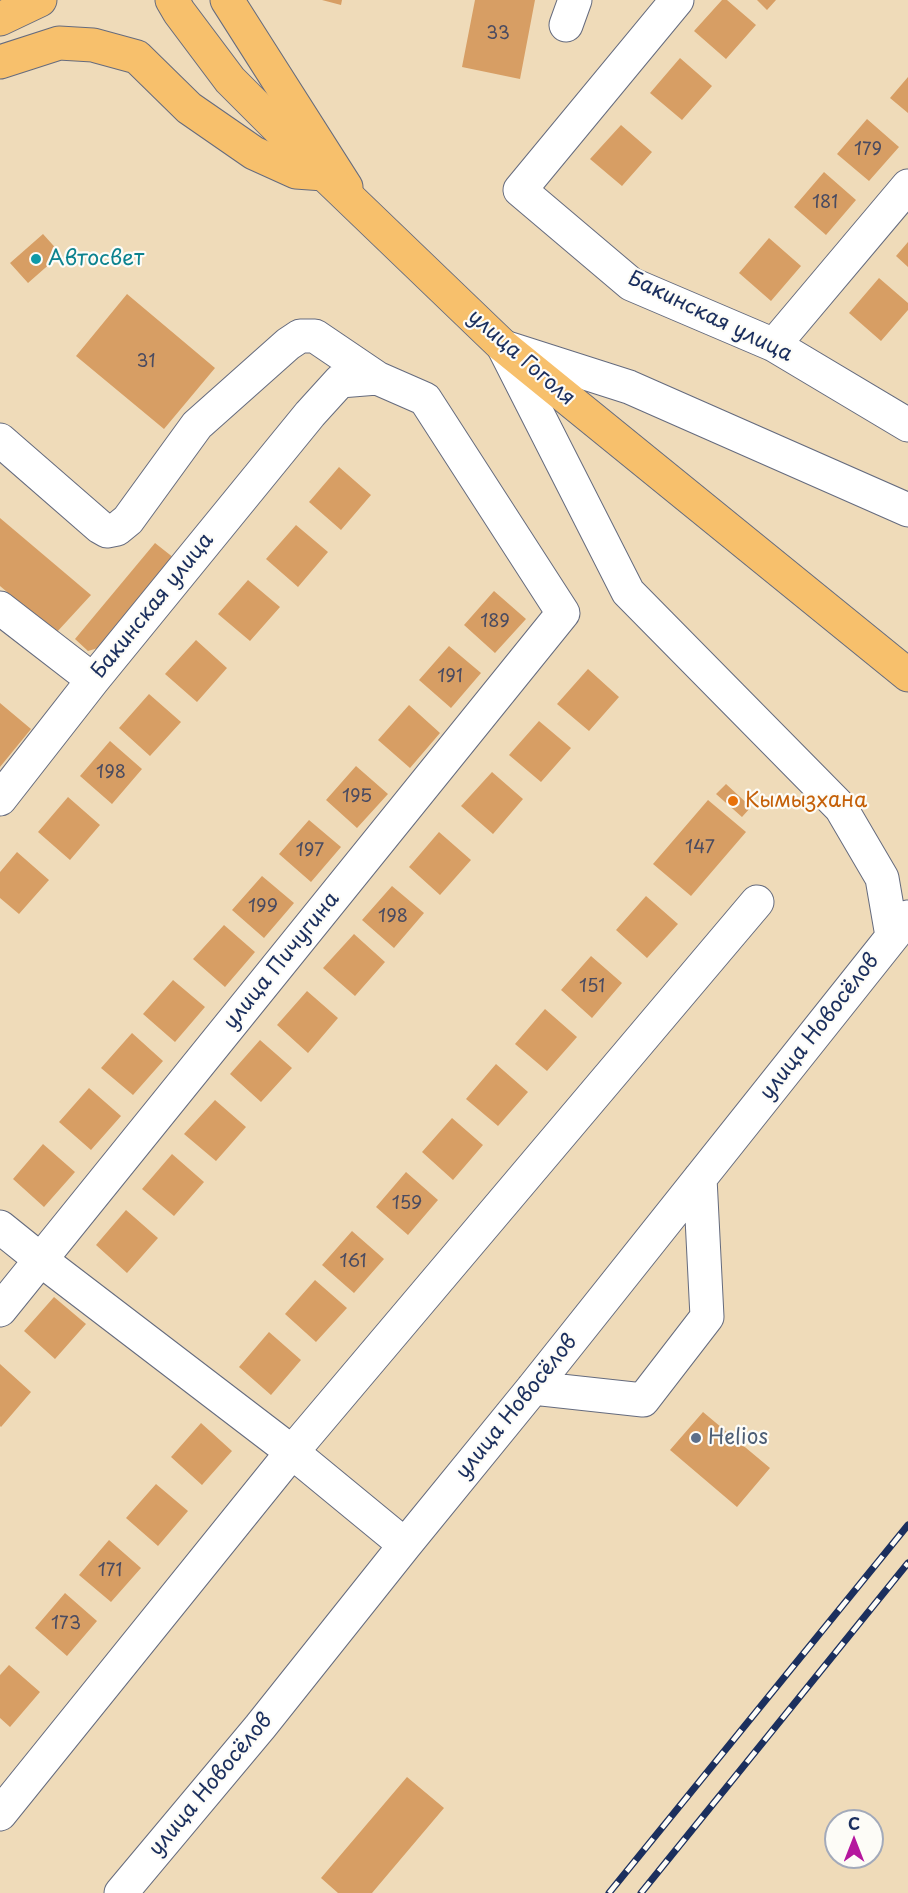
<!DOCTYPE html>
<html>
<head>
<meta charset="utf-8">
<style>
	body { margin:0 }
	#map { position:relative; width:908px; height:1893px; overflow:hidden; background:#efdbb9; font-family:"Playpen Sans",sans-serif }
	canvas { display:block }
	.north { position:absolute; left:824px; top:1809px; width:60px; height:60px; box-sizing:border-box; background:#fdfcf7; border:2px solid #a3aaba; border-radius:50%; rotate:0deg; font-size:16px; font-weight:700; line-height:24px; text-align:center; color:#1b2f5e }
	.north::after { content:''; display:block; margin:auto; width:21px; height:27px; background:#b5179e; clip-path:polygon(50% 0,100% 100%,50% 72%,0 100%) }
</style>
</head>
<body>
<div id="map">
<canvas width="908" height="1893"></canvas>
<div class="north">С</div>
</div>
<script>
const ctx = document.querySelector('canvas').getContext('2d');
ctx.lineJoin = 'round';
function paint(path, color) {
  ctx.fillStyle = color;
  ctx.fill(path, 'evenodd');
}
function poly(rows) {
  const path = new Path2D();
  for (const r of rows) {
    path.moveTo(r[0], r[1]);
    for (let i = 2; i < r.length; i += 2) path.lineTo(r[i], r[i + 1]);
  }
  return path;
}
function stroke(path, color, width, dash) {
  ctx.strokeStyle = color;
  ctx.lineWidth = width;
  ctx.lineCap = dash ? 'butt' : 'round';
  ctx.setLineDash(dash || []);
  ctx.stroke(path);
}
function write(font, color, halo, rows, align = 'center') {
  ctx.font = font + ' "Playpen Sans",sans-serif';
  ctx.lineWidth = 4.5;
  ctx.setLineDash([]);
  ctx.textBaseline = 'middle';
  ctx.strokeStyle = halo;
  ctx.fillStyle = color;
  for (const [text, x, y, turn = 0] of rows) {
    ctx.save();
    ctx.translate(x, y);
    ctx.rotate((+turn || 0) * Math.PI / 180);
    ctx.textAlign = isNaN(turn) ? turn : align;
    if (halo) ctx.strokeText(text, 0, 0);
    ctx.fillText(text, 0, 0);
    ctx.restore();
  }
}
paint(poly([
	[322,0,342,0,341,5],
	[475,0,535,0,520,79,462,67],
	[722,0,727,0,756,25,726,59,694,31],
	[757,0,776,0,767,10],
	[680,58,712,86,682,120,650,93],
	[908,77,908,113,890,98],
	[867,119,899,147,869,181,837,154],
	[621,125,652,152,622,186,590,159],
	[824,172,856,200,826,235,794,207],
	[43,234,61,254,28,283,10,263],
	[769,238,801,266,771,301,739,273],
	[908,242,908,267,896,256],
	[879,278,908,303,908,310,881,341,849,313],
	[127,294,215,368,164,429,76,356],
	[339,467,371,495,341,530,309,502],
	[0,518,91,595,56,633,0,586],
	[296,525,328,552,298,587,266,559],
	[155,543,179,562,98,648,88,651,75,639],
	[248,580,280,607,250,641,218,614],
	[494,591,526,619,495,653,464,625],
	[196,640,227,668,197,702,165,674],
	[449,646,481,673,451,708,419,680],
	[588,669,619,697,589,731,557,704],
	[149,694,181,722,150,756,119,728],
	[0,703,31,729,0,767],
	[409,705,440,733,410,768,378,740],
	[539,721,571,748,541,782,509,755],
	[110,741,142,769,112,804,80,776],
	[356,766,388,794,357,828,326,800],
	[492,772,523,799,493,834,461,806],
	[726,784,751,807,742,817,716,794],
	[68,797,100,825,70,860,38,832],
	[708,800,746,832,691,896,653,864],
	[309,820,341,847,311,882,279,854],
	[439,832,471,860,440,895,409,867],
	[17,852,49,880,19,914,0,898,0,872],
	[262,876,294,903,264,938,232,910],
	[392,886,424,913,394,948,362,920],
	[646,896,678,924,647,958,616,930],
	[224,925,255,952,225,987,193,959],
	[354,934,385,962,355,996,323,968],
	[591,956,622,983,592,1018,561,990],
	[173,980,205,1007,175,1042,143,1014],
	[307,991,338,1018,308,1053,277,1025],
	[545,1009,577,1037,547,1071,515,1044],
	[132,1033,163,1061,133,1095,101,1068],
	[260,1040,292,1068,261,1102,230,1074],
	[496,1064,528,1092,498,1126,466,1099],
	[89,1088,121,1116,91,1150,59,1122],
	[215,1100,246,1127,216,1161,184,1134],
	[452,1118,483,1145,453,1180,422,1152],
	[43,1144,75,1172,44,1207,13,1179],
	[172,1154,204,1182,174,1216,142,1189],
	[406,1172,438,1200,408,1235,376,1207],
	[126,1210,158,1238,127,1273,96,1245],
	[352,1231,384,1259,354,1293,322,1265],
	[315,1280,347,1308,316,1342,285,1314],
	[54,1297,86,1324,55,1359,24,1331],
	[269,1332,301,1360,271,1395,239,1367],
	[0,1364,31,1392,1,1427,0,1426],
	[703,1412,770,1468,737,1507,670,1450],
	[201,1423,232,1451,202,1485,171,1457],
	[156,1484,188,1511,158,1546,126,1518],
	[109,1540,141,1568,111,1602,79,1575],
	[65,1593,97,1621,67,1656,35,1628],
	[9,1665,40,1692,10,1727,0,1718,0,1675],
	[407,1777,444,1808,372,1893,338,1893,321,1878]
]), '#d79e64');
const minor = poly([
	[677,0,520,190,631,284,774,345,908,425],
	[566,25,575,0],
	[774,345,908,186],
	[503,346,628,592,841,808,882,878,892,936],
	[504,347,629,387,908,510],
	[0,440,100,527,107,531,117,529,128,520,197,425,288,344,300,336,315,336,377,378],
	[0,608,93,680],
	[0,799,93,680,310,414,340,381,377,378,425,399,563,613,0,1310],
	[0,1227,41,1260,292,1452,405,1545],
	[533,1388,643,1400,707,1317,700,1178],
	[0,1814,292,1452,757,902],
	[121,1893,260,1727,405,1545,533,1388,908,917]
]);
const major = poly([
	[227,0,346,187],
	[0,19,40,0],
	[0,62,59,43,93,45,137,57,189,108,254,153,296,172,324,174]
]);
const highway = poly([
	[172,0,179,12,230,80,324,174,503,346,908,675]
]);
stroke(minor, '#656b7e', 35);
stroke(major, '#656b7e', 35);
stroke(highway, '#656b7e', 35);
stroke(minor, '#fff', 33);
stroke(major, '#f7c06c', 33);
stroke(highway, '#f7c06c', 33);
const rail = poly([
	[609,1893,908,1525],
	[641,1893,908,1563]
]);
stroke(rail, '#1b2f5e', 7);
stroke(rail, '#fdfcf7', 4.5, [14]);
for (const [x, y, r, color] of [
	[36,259,6,"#0f9aa8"],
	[733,801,6,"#e8710a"],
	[696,1438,6,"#5c6f8a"]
]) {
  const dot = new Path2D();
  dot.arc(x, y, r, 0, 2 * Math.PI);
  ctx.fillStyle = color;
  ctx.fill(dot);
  stroke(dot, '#fdfcf7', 2);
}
write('18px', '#4a4b60', null, [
	["33",498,34],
	["179",868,150],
	["181",825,203],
	["31",146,362],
	["189",495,622],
	["191",450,677],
	["198",111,773],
	["195",357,797],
	["147",700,848],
	["197",310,851],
	["199",263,907],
	["198",393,917],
	["151",592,987],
	["159",407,1204],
	["161",353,1262],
	["171",110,1571],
	["173",66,1624]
]);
write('21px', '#0d838f', '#fdfcf7', [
	["Автосвет",48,259]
], 'left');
write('21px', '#1b2f5e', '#fdfcf7', [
	["Бакинская улица",710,317,26],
	["улица Гоголя",521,358,41],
	["Бакинская улица",153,606,-51],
	["улица Пичугина",282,961,-51],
	["улица Новосёлов",820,1027,-52],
	["улица Новосёлов",517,1407,-51],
	["улица Новосёлов",211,1785,-50]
]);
write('21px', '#c56008', '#fdfcf7', [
	["Кымызхана",745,801]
], 'left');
write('21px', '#4e5e75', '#fdfcf7', [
	["Helios",708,1438]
], 'left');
</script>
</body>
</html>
